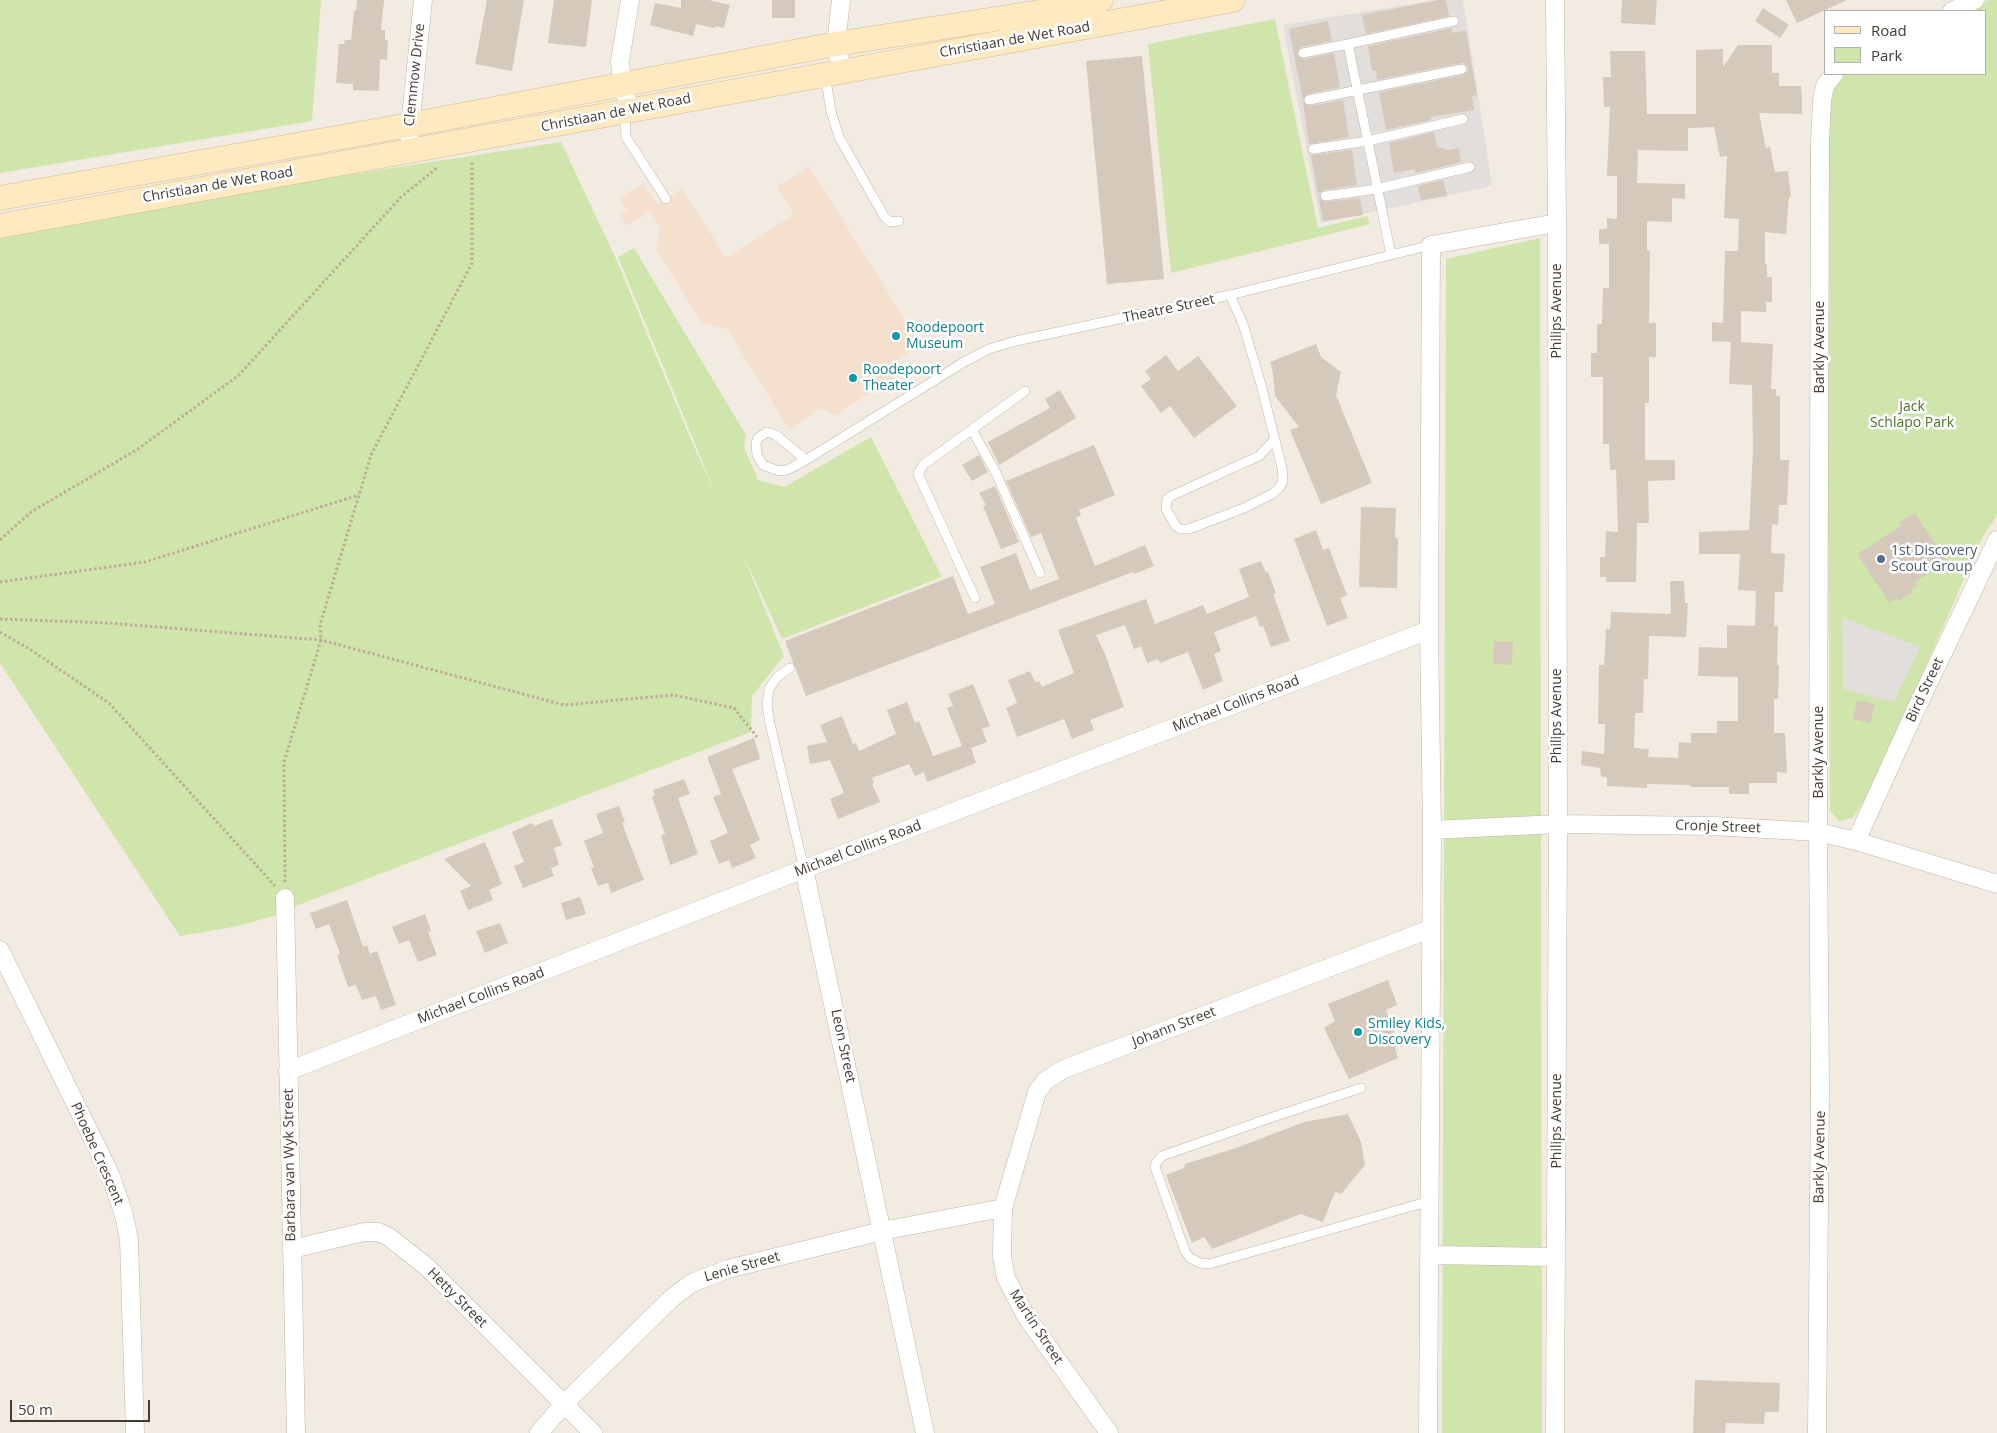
<!DOCTYPE html>
<html>
<head>
<meta charset="utf-8">
<style>
	body { margin:0 }
	#map { position:relative; width:1997px; height:1433px; overflow:hidden; background:#f1ebe2; font-family:"Open Sans",sans-serif }
	canvas { display:block }
	.legend { position:absolute; left:1824px; top:10px; width:162px; height:65px; box-sizing:border-box; background:#fff; border:1px solid #b3b1ad; margin:0; padding:6px 9px; list-style:none; font-size:15px; color:#423b33 }
	.legend li { display:flex; align-items:center; gap:10px; height:25px }
	.legend b { width:25px; border:1px solid #b3b1ad }
	.scale { position:absolute; left:10px; top:1400px; width:140px; height:22px; box-sizing:border-box; border:2px solid #423b33; border-top:0; padding-left:6px; font-size:15px; line-height:18px; white-space:nowrap; color:#423b33; -webkit-text-stroke:4px #fff; paint-order:stroke }
</style>
</head>
<body>
<div id="map">
<canvas width="1997" height="1433"></canvas>
<ul class="legend">
<li><b style="height:6px;background:#fee9c0"></b>Road</li>
<li><b style="height:14px;background:#d0e5ab"></b>Park</li>
</ul>
<div class="scale">50 m</div>
</div>
<script>
const ctx = document.querySelector('canvas').getContext('2d');
ctx.lineJoin = 'round';
function paint(path, color) {
  ctx.fillStyle = color;
  ctx.fill(path, 'evenodd');
}
function poly(rows) {
  const path = new Path2D();
  for (const r of rows) {
    path.moveTo(r[0], r[1]);
    for (let i = 2; i < r.length; i += 2) path.lineTo(r[i], r[i + 1]);
  }
  return path;
}
function stroke(path, color, width, dash) {
  ctx.strokeStyle = color;
  ctx.lineWidth = width;
  ctx.lineCap = dash ? 'butt' : 'round';
  ctx.setLineDash(dash || []);
  ctx.stroke(path);
}
function write(font, color, halo, rows, align = 'center') {
  ctx.font = font + ' "Open Sans",sans-serif';
  ctx.lineWidth = 5;
  ctx.setLineDash([]);
  ctx.textBaseline = 'middle';
  ctx.strokeStyle = halo;
  ctx.fillStyle = color;
  for (const [text, x, y, turn = 0] of rows) {
    ctx.save();
    ctx.translate(x, y);
    ctx.rotate((+turn || 0) * Math.PI / 180);
    ctx.textAlign = isNaN(turn) ? turn : align;
    if (halo) ctx.strokeText(text, 0, 0);
    ctx.fillText(text, 0, 0);
    ctx.restore();
  }
}
paint(poly([
	[809,166,921,345,889,364,896,376,836,415,820,408,789,429,727,329,702,323,656,249,660,227,650,210,628,226,620,214,627,210,619,198,644,184,657,204,682,189,726,258,794,215,777,187]
]), '#f4e0cd');
paint(poly([
	[0,0,321,0,312,121,0,173],
	[1989,0,1997,0,1997,515,1982,538,1873,787,1853,818,1839,821,1830,811,1826,145,1829,94,1843,74,1986,74,1986,11,1966,11],
	[1275,19,1318,228,1367,216,1370,224,1171,273,1148,44],
	[561,142,616,259,692,442,717,497,618,257,634,248,746,435,744,447,758,480,784,487,871,437,942,577,782,639,740,548,784,656,752,696,751,732,301,904,280,914,238,926,180,936,0,663,0,235,28,224],
	[1540,238,1542,1433,1442,1433,1446,259]
]), '#d0e5ab');
paint(poly([
	[1436,0,1463,0,1492,185,1488,185,1488,187,1321,223,1283,25],
	[1842,617,1920,647,1894,702,1843,689]
]), '#e1dedb');
paint(poly([
	[357,0,384,0,381,30,385,30,385,40,388,40,387,60,380,59,379,91,353,90,353,84,336,83,339,44,344,44,345,40,351,40,354,11,356,11],
	[487,0,524,0,512,71,475,64],
	[554,0,592,0,586,47,548,43],
	[681,0,709,0,730,5,724,28,715,26,715,28,696,24,693,36,650,25,655,3,681,8],
	[772,0,795,0,795,18,772,18],
	[1439,0,1446,0,1449,16,1366,34,1362,15],
	[1622,0,1657,0,1655,25,1621,23],
	[1786,0,1847,0,1797,23],
	[1763,8,1789,25,1780,38,1755,21],
	[1328,21,1332,41,1301,47,1297,54,1299,57,1304,59,1334,53,1340,87,1308,94,1303,100,1289,29],
	[1452,28,1452,33,1466,30,1477,95,1472,96,1474,110,1431,117,1431,120,1386,130,1379,92,1463,75,1468,71,1468,67,1464,63,1461,63,1377,80,1376,71,1372,71,1368,46],
	[1738,45,1772,45,1772,73,1779,73,1779,86,1801,86,1802,96,1802,114,1759,113,1766,148,1770,147,1775,172,1788,171,1791,197,1789,197,1786,234,1765,232,1765,264,1767,265,1767,277,1772,277,1772,302,1766,302,1766,312,1741,311,1741,342,1773,344,1771,389,1776,389,1776,396,1780,396,1780,460,1789,460,1787,505,1779,505,1778,525,1772,524,1771,553,1785,554,1783,592,1775,592,1774,626,1778,626,1777,665,1779,665,1778,699,1774,699,1774,733,1785,733,1787,773,1777,772,1777,783,1749,783,1749,794,1729,794,1729,787,1690,787,1690,785,1647,784,1647,788,1607,786,1607,778,1601,776,1600,768,1581,765,1582,751,1604,754,1605,724,1598,724,1599,665,1604,665,1606,629,1610,629,1611,612,1671,614,1670,581,1684,581,1685,603,1688,603,1686,637,1649,636,1648,679,1644,679,1643,713,1635,713,1634,748,1649,749,1648,757,1678,758,1679,742,1691,743,1691,733,1717,733,1717,721,1738,721,1738,677,1698,676,1699,647,1727,648,1727,625,1755,626,1756,591,1738,590,1740,554,1699,554,1699,532,1749,530,1753,450,1752,385,1729,384,1731,342,1712,341,1712,322,1723,323,1725,251,1738,251,1739,219,1724,218,1727,156,1720,157,1714,127,1688,128,1688,151,1638,150,1637,183,1685,184,1685,199,1672,198,1672,222,1647,221,1647,251,1650,251,1649,323,1656,323,1656,357,1649,357,1649,403,1645,403,1645,460,1675,460,1675,480,1648,481,1649,523,1637,523,1636,582,1606,582,1606,577,1600,577,1600,557,1605,557,1606,531,1618,532,1616,470,1610,470,1609,444,1603,444,1603,377,1591,377,1591,353,1597,353,1597,324,1602,324,1603,288,1609,288,1609,244,1599,244,1599,229,1607,229,1607,218,1617,219,1617,176,1607,176,1610,107,1604,107,1603,77,1611,77,1610,51,1645,51,1647,114,1696,114,1696,50,1723,49,1723,67],
	[1142,56,1164,279,1107,284,1086,61],
	[1343,100,1349,137,1309,144,1303,102,1310,106],
	[1434,132,1437,147,1449,150,1459,148,1461,162,1416,173,1414,169,1394,173,1389,143],
	[1352,150,1357,185,1324,190,1319,193,1319,197,1325,202,1360,198,1363,215,1323,221,1311,155],
	[1443,180,1447,196,1421,200,1418,186],
	[1316,344,1321,357,1341,372,1336,395,1372,483,1321,504,1290,430,1299,427,1275,396,1273,373,1270,362],
	[1166,355,1178,371,1198,356,1237,406,1194,438,1170,406,1161,413,1141,386,1151,379,1145,371],
	[1060,390,1076,418,999,465,988,442,1050,408,1045,399],
	[1094,445,1115,495,1079,510,1081,515,1076,518,1095,566,1145,545,1154,566,1134,574,1133,572,806,696,785,641,953,576,968,614,995,604,980,567,1016,553,1030,590,1059,579,1041,533,1031,537,1006,481],
	[979,455,988,472,972,481,962,465],
	[995,486,1019,542,1001,549,983,506,986,505,979,493],
	[1361,507,1396,508,1395,538,1398,538,1397,588,1359,587],
	[1915,513,1947,561,1915,582,1917,585,1911,589,1912,592,1898,601,1897,598,1890,603,1857,554,1901,526,1899,523],
	[1316,530,1323,550,1329,548,1347,595,1340,598,1348,618,1327,626,1294,539],
	[1261,561,1266,573,1268,572,1276,593,1273,594,1290,641,1271,647,1263,626,1260,627,1256,616,1214,632,1221,651,1214,654,1223,681,1203,690,1188,652,1160,663,1158,659,1147,663,1141,646,1134,649,1125,625,1096,635,1105,654,1124,707,1090,720,1094,730,1072,739,1064,719,1017,737,1006,708,1017,703,1008,680,1030,671,1035,682,1039,681,1042,687,1074,673,1058,630,1146,599,1155,624,1203,605,1207,614,1249,597,1239,569],
	[1494,641,1513,642,1512,665,1493,664],
	[973,684,990,726,982,729,987,742,971,748,976,763,927,782,924,772,915,776,909,764,872,778,874,783,872,784,880,802,838,819,830,799,844,793,830,760,810,764,807,746,827,742,820,725,842,716,853,744,856,743,859,751,896,734,887,710,907,702,915,723,919,721,933,756,962,746,947,708,953,706,948,694],
	[1857,700,1875,704,1870,723,1853,719],
	[754,738,760,759,732,769,760,840,750,845,756,858,732,868,729,860,719,864,710,841,728,833,713,797,721,794,707,757],
	[684,779,690,794,678,798,698,854,670,865,661,835,665,834,652,797,655,795,653,790],
	[619,806,625,822,622,823,644,880,611,893,608,883,598,886,591,868,594,867,584,841,603,833,596,814],
	[552,819,562,845,554,848,559,865,551,868,554,876,523,888,514,866,524,862,512,832,532,823,534,826],
	[485,842,502,884,489,890,493,900,468,910,460,891,471,886,444,859],
	[580,897,586,914,566,920,561,903],
	[347,900,363,947,367,945,370,954,377,951,396,1005,381,1010,376,996,362,1000,356,985,348,987,337,955,340,954,329,924,316,929,310,913],
	[425,914,431,931,428,932,437,955,418,962,409,940,399,944,392,927],
	[500,923,508,943,485,953,476,931],
	[1388,980,1397,1005,1386,1010,1398,1045,1395,1047,1398,1058,1349,1079,1324,1028,1335,1021,1328,1004],
	[1348,1114,1361,1142,1365,1165,1341,1194,1335,1192,1323,1222,1301,1214,1212,1249,1204,1237,1192,1243,1166,1175,1184,1168,1185,1164,1236,1148,1304,1122],
	[1695,1380,1780,1383,1779,1412,1765,1412,1764,1424,1726,1423,1725,1433,1693,1433]
]), '#d5c9bb');
const service = poly([
	[1303,53,1348,44],
	[825,75,831,111,839,137,884,216,890,222,899,221],
	[1309,100,1462,69],
	[625,114,626,137,666,199],
	[1313,149,1368,141,1463,119],
	[1325,196,1377,189,1470,167],
	[1391,255,1348,44,1454,21],
	[1230,295,1243,324,1260,381,1282,468,1283,481,1279,488,1272,494,1244,508,1189,529,1180,529,1176,526,1166,509,1167,500,1171,496,1259,456,1275,439],
	[972,430,996,473,1040,573],
	[806,460,776,435,767,432,758,438,756,443,757,455,763,465,779,471,787,470,806,460,964,362,989,349,1016,341,1230,295,1431,245],
	[975,598,918,474,923,465,1025,391],
	[790,668,777,677,769,689,767,705,770,724,804,869],
	[1361,1088,1270,1118,1162,1156,1156,1163,1155,1167,1185,1251,1190,1258,1200,1263,1209,1264,1430,1201]
]);
const minor = poly([
	[630,0,620,61,622,84,630,110],
	[841,0,836,44,842,71],
	[1555,0,1557,223,1558,824,1555,1433],
	[1952,11,1975,0],
	[409,136,423,0],
	[1432,830,1558,824,1713,826,1818,832,1856,841,1997,884],
	[1856,841,1917,707,1997,540],
	[804,869,925,1433],
	[285,898,296,1433],
	[0,950,110,1174,124,1215,129,1240,135,1433],
	[288,1071,804,869,1429,630],
	[292,1249,364,1232,378,1232,389,1237,427,1267,593,1433],
	[1430,1255,1556,1257],
	[539,1433,564,1404,673,1297,692,1283,728,1269,882,1231,1003,1208],
	[1109,1433,1026,1316,1006,1278,1002,1256,1003,1208,1037,1092,1046,1080,1064,1069,1430,929],
	[1428,1433,1432,830,1429,630,1431,245,1557,223],
	[1817,1433,1820,1087,1818,832,1820,142,1822,100,1825,86,1834,74]
]);
const secondary = poly([
	[0,198,409,125,836,44,1053,10,1101,0],
	[0,226,1233,0]
]);
stroke(service, '#bfb5a8', 10);
stroke(minor, '#bfb5a8', 19);
stroke(secondary, '#d1bb92', 25);
stroke(poly([
	[0,540,31,512,138,449,239,375,401,197,438,167],
	[0,582,145,562,359,495],
	[0,619,108,623,321,640,564,705,673,695,734,708,757,737],
	[0,632,31,650,109,703,275,886],
	[285,882,284,762,321,640,320,625,371,455,472,263,472,161]
]), '#beac97', 3, [2.5, 2.5]);
stroke(service, '#fff', 9);
stroke(minor, '#fff', 18);
stroke(secondary, '#fee9c0', 24);
for (const [x, y, r, color] of [
	[896,336,5,"#0f9aa8"],
	[853,378,5,"#0f9aa8"],
	[1881,559,5,"#5c6f8a"],
	[1358,1032,5,"#0f9aa8"]
]) {
  const dot = new Path2D();
  dot.arc(x, y, r, 0, 2 * Math.PI);
  ctx.fillStyle = color;
  ctx.fill(dot);
  stroke(dot, '#fff', 2);
}
write('14px', '#423b33', '#fff', [
	["Christiaan de Wet Road",1015,40,-10],
	["Clemmow Drive",415,75,-84],
	["Christiaan de Wet Road",616,113,-11],
	["Christiaan de Wet Road",218,185,-10],
	["Theatre Street",1169,309,-12],
	["Philips Avenue",1557,311,-90],
	["Barkly Avenue",1820,347,-90],
	["Bird Street",1925,690,-65],
	["Michael Collins Road",1236,704,-21],
	["Philips Avenue",1557,716,-90],
	["Barkly Avenue",1819,752,-90],
	["Cronje Street",1718,827,2],
	["Michael Collins Road",858,849,-21],
	["Michael Collins Road",481,996,-21],
	["Johann Street",1174,1027,-21],
	["Leon Street",843,1046,78],
	["Philips Avenue",1557,1121,-90],
	["Phoebe Crescent",97,1154,66],
	["Barkly Avenue",1820,1157,-89],
	["Barbara van Wyk Street",290,1165,-91],
	["Lenie Street",742,1267,-16],
	["Hetty Street",457,1298,45],
	["Martin Street",1036,1327,57]
]);
write('14px', '#0d838f', '#fff', [
	["Roodepoort",906,328],
	["Museum",906,344],
	["Roodepoort",863,370],
	["Theater",863,386],
	["Smiley Kids,",1368,1024],
	["Discovery",1368,1040]
], 'left');
write('14px', '#4b7228', '#fff', [
	["Jack",1912,407],
	["Schlapo Park",1912,423]
]);
write('14px', '#4e5e75', '#fff', [
	["1st Discovery",1891,551],
	["Scout Group",1891,567]
], 'left');
</script>
</body>
</html>
